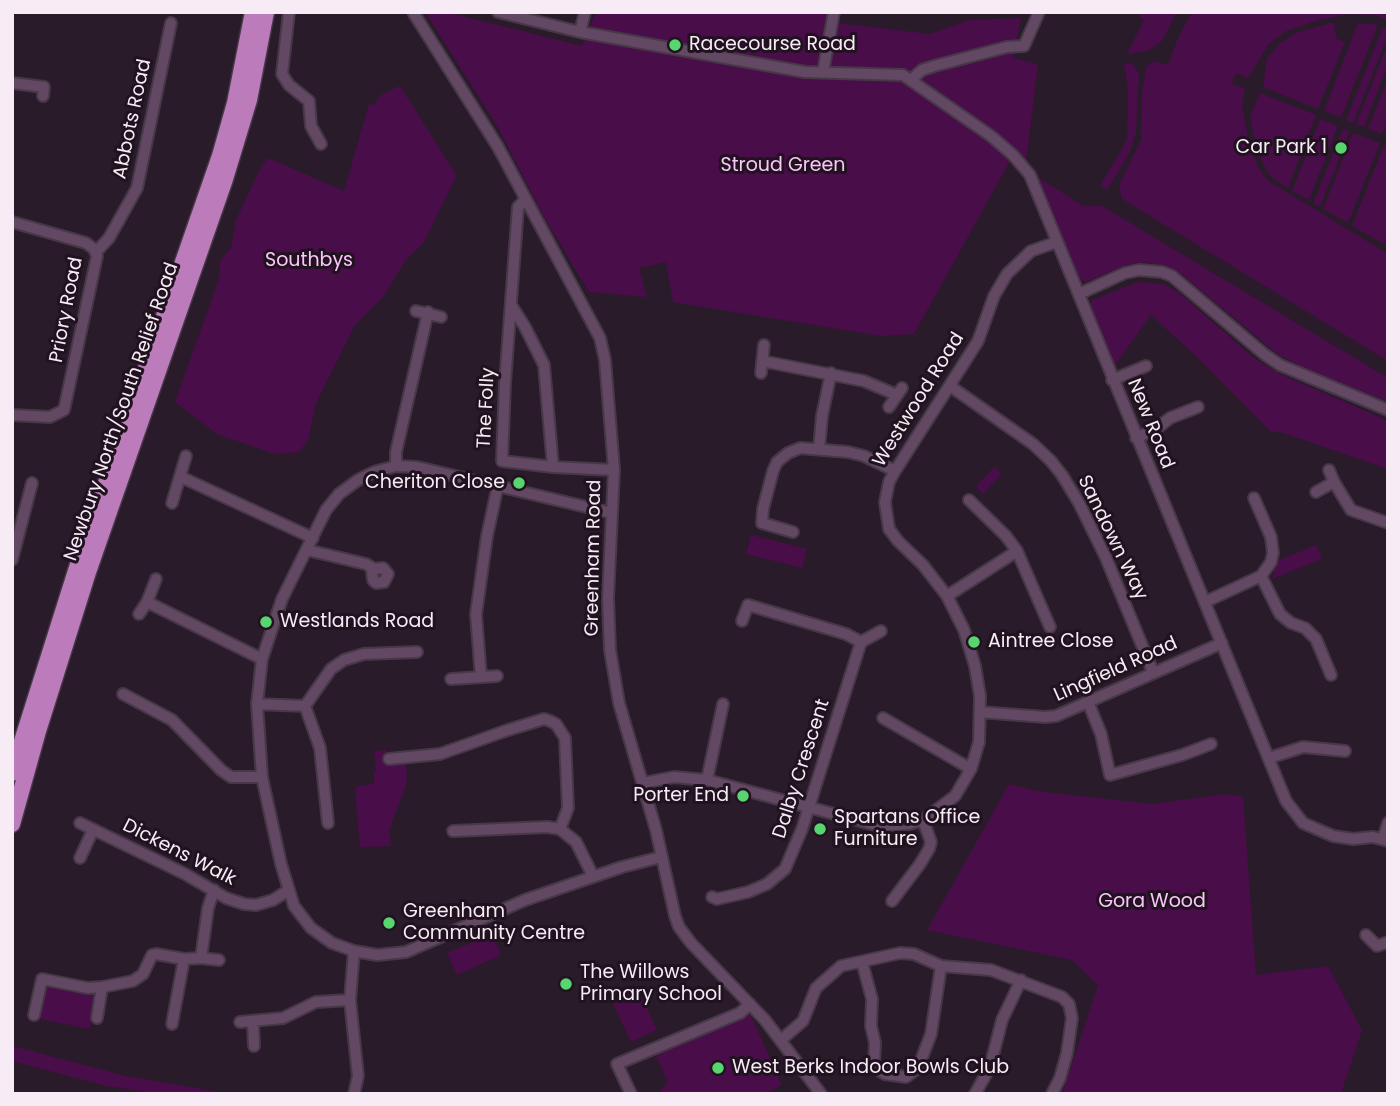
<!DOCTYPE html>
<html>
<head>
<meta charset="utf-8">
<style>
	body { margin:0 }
	#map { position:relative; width:1400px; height:1106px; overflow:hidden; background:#2a1b2a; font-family:Poppins,sans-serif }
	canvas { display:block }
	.frame { position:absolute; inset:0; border:14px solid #f7ecf6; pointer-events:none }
</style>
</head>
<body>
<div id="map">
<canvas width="1400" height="1106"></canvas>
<div class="frame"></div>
</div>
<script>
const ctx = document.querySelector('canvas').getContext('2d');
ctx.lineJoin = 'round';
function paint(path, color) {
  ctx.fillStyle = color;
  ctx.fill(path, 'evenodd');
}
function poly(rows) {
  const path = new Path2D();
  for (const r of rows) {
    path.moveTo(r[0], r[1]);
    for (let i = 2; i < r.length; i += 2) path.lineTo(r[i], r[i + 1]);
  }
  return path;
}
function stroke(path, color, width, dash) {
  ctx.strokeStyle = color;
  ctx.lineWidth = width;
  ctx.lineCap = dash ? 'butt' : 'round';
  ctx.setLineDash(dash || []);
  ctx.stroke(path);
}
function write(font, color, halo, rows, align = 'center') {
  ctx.font = font + ' Poppins,sans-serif';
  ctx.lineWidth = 6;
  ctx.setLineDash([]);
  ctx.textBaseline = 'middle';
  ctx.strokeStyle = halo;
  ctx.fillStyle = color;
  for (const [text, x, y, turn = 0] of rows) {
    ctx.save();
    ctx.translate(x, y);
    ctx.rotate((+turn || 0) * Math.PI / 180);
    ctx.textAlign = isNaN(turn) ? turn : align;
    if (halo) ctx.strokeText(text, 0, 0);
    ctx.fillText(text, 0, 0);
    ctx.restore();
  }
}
paint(poly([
	[425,12,446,12,582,46,596,12,830,12,829,22,930,34,969,20,1021,18,1013,58,1038,64,1026,162,1010,161,914,334,881,336,673,302,666,262,639,268,647,297,589,292,544,217,496,124],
	[1141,12,1177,12,1162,41,1147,51,1127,54,1144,20,1139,17],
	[1192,12,1388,12,1388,20,1374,15,1350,14,1319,20,1286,31,1268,45,1248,78,1236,73,1232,84,1245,88,1242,106,1247,133,1258,167,1267,180,1388,254,1388,361,1122,199,1119,185,1141,140,1142,92,1146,68,1152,62,1156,62,1168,65,1178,38],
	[1333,22,1337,39,1345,42,1318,109,1263,87,1267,58,1280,43,1296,33],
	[1358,23,1378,25,1342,115,1340,117,1324,111],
	[1383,27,1388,29,1388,35,1353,123,1346,120],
	[1388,43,1388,65,1364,127,1356,124],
	[1124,64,1132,64,1139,73,1136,132,1130,152,1107,190,1100,186,1127,140,1128,89],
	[1388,78,1388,120,1382,134,1368,129],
	[400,86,455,173,455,179,424,242,405,261,384,296,355,325,316,403,308,440,299,452,275,454,217,434,175,402,219,279,220,261,231,247,236,220,261,167,268,158,344,191,369,104,373,105,382,94],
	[1260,93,1316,115,1288,188,1275,180,1267,172,1256,146,1250,117],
	[1320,119,1338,126,1309,200,1292,191],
	[1343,129,1350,131,1320,207,1313,203],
	[1353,133,1380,143,1348,223,1323,209],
	[1384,145,1388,146,1388,235,1384,244,1352,226],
	[1033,174,1083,206,1102,206,1388,378,1388,402,1308,370,1276,353,1180,273,1165,266,1143,262,1126,265,1086,282,1077,278],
	[1138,282,1163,284,1177,291,1254,358,1280,374,1382,418,1388,423,1388,469,1280,432,1271,432,1199,359,1151,315,1113,368,1089,305,1092,300],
	[994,467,1002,474,983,494,976,486],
	[751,535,807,549,802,568,746,554],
	[1316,545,1322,559,1272,579,1277,561],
	[387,750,388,764,406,761,407,783,389,830,391,846,360,847,355,789,358,786,374,784,374,771,376,770,374,751],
	[1009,784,1036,791,1152,804,1226,794,1243,797,1256,975,1328,966,1362,1030,1341,1094,1062,1094,1098,985,1072,960,927,930],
	[492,934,501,955,457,975,447,953],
	[48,984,88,992,93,997,95,1004,90,1029,40,1019,38,1014,43,987],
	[638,989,657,1030,631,1042,612,1001],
	[750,1014,782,1085,764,1094,662,1094,660,1090,668,1083,655,1053],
	[12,1046,126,1076,232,1094,162,1094,106,1086,12,1061]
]), '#490d4a');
const minor = poly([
	[289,12,282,74,289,85,309,101,311,126,321,144],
	[413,12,498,147,600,338,605,360,614,470,608,598,610,650,619,703,656,830,675,916,679,927,691,943,765,1020,821,1094],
	[498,12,580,32,805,72,903,75,991,136,1013,155,1030,175,1286,801,1303,823,1333,836,1353,839,1373,837,1388,841],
	[580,32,585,12],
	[823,72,834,12],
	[912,79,922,70,934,66,1007,47,1024,46,1039,12],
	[12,83,44,87,43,96],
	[526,199,518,207,505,383,502,461,553,467,614,470],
	[12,222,86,243,94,249,97,256,64,410,50,417,12,415],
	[96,252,109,238,137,188,171,23],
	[1079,294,1125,273,1139,270,1162,272,1172,276,1264,354,1280,365,1388,410],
	[511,305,525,327,544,365,553,467],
	[416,311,441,317],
	[762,361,864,381,897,395],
	[761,373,764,345],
	[1112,380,1146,366],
	[950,386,1033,444,1051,461,1062,475,1079,503,1106,558,1153,672],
	[889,407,902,388],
	[1136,438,1156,429,1170,418,1198,407],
	[819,449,822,416,831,373],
	[396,466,396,452,428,312],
	[181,477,313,538],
	[1334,482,1351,510,1388,523],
	[1316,492,1334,482,1329,470],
	[969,500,1006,536,1017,551,1050,627],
	[172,503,186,456],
	[612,513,417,467,396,466,374,472,358,480,339,494,326,510,282,599,262,659,257,704,262,777,281,864,294,906,311,928,332,943,354,951,377,955,406,952,525,900,622,867,661,857],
	[793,532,762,523,763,509,773,471,777,462,788,453,800,448,848,452,864,456,895,471],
	[307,550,366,564,374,569,383,568,388,574,384,582,376,583,373,580,372,572,374,569],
	[12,560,32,483],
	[1261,576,1280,614,1291,623,1305,628,1316,639,1331,675],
	[947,596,1017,551],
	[147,602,262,659],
	[1205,602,1261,576,1271,562,1273,553,1271,537,1254,498],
	[139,614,147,602,156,579],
	[861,642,881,631],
	[481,677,476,614,487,536,498,485],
	[451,679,497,676],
	[123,694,172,720,221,770,231,777,262,777],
	[1088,702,1101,734,1110,775,1182,755,1211,744],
	[257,704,305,706,331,669,344,660,364,654,417,652],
	[305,706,320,748,328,823],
	[980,712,1045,717,1056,716,1222,643],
	[883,718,971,769],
	[1269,758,1303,747,1345,751],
	[389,759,440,754,508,730,544,719,550,721,556,724,565,738,568,808,560,829],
	[707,780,723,704],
	[643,783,674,777,707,780,879,826,909,824,923,820,955,796,971,769,979,742,980,696,975,666,964,630,947,596,923,565,898,541,889,529,885,502,889,482,895,471,978,341,994,296,1007,274,1031,251,1057,242],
	[80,823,185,874,226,898,244,904,256,905,273,900,289,890],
	[453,831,547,827,560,829,576,842,593,876],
	[1383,839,1388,823],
	[80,858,93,830],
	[712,897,717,899,748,892,767,884,785,869,802,829,861,642,846,634,748,605,742,621],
	[892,901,920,864,929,849,931,842,923,820],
	[1366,935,1377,946,1388,942],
	[354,951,350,1000,358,1076,354,1094],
	[201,958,219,960],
	[862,962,872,999,871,1026,875,1043,874,1063,877,1069,885,1074,906,1077,918,1068,931,1034,941,966],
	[34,1015,42,979,88,988,102,987,133,981,143,974,152,955,156,954,184,959,201,958,208,908,214,890],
	[97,1018,102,987],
	[240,1022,283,1018,316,1002,350,1000],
	[253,1022,254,1046],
	[172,1024,184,959],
	[781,1040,803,1021,816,988,841,966,900,953,914,954,941,966,991,970,1062,997,1069,1004,1072,1018,1067,1053,1060,1078,1052,1094],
	[631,1094,617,1064,740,1013,750,1004],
	[975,1094,990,1067,1002,1020,1021,980]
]);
const highway = poly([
	[12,773,81,555,220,156,235,103,253,12],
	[12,824,38,731,88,572,225,179,249,100,266,12]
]);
stroke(minor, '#473847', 14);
stroke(highway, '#473847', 19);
stroke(minor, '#624862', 10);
stroke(highway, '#bc7cbc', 16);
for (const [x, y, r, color] of [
	[675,45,7,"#59d56f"],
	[1341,148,7,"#59d56f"],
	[519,483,7,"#59d56f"],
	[266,622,7,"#59d56f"],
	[974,642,7,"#59d56f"],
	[743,796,7,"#59d56f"],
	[820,829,7,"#59d56f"],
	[389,923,7,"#59d56f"],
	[566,984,7,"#59d56f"],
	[718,1068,7,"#59d56f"]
]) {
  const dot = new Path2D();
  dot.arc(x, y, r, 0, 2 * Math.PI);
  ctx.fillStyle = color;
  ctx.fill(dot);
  stroke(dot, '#211220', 2.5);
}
write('19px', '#f7ecf6', '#211220', [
	["Racecourse Road",689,45],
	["Car Park 1",1327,148,"right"],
	["Cheriton Close",505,483,"right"],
	["Westlands Road",280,622],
	["Aintree Close",988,642],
	["Porter End",729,796,"right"],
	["Spartans Office",834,818],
	["Furniture",834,840],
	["Greenham",403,912],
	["Community Centre",403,934],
	["The Willows",580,973],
	["Primary School",580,995],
	["West Berks Indoor Bowls Club",732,1068]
], 'left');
write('19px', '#f7ecf6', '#211220', [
	["Abbots Road",133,119,-78],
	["Priory Road",67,310,-79],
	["Westwood Road",919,400,-58],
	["The Folly",487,408,-87],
	["Newbury North/South Relief Road",122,412,-71],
	["New Road",1150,424,68],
	["Sandown Way",1112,538,64],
	["Greenham Road",594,558,-89],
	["Lingfield Road",1116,670,-24],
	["Dalby Crescent",802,769,-72],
	["Dickens Walk",179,853,27]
]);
write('19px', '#fac6f8', '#211220', [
	["Stroud Green",783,166],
	["Southbys",309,261],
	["Gora Wood",1152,902]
]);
</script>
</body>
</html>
